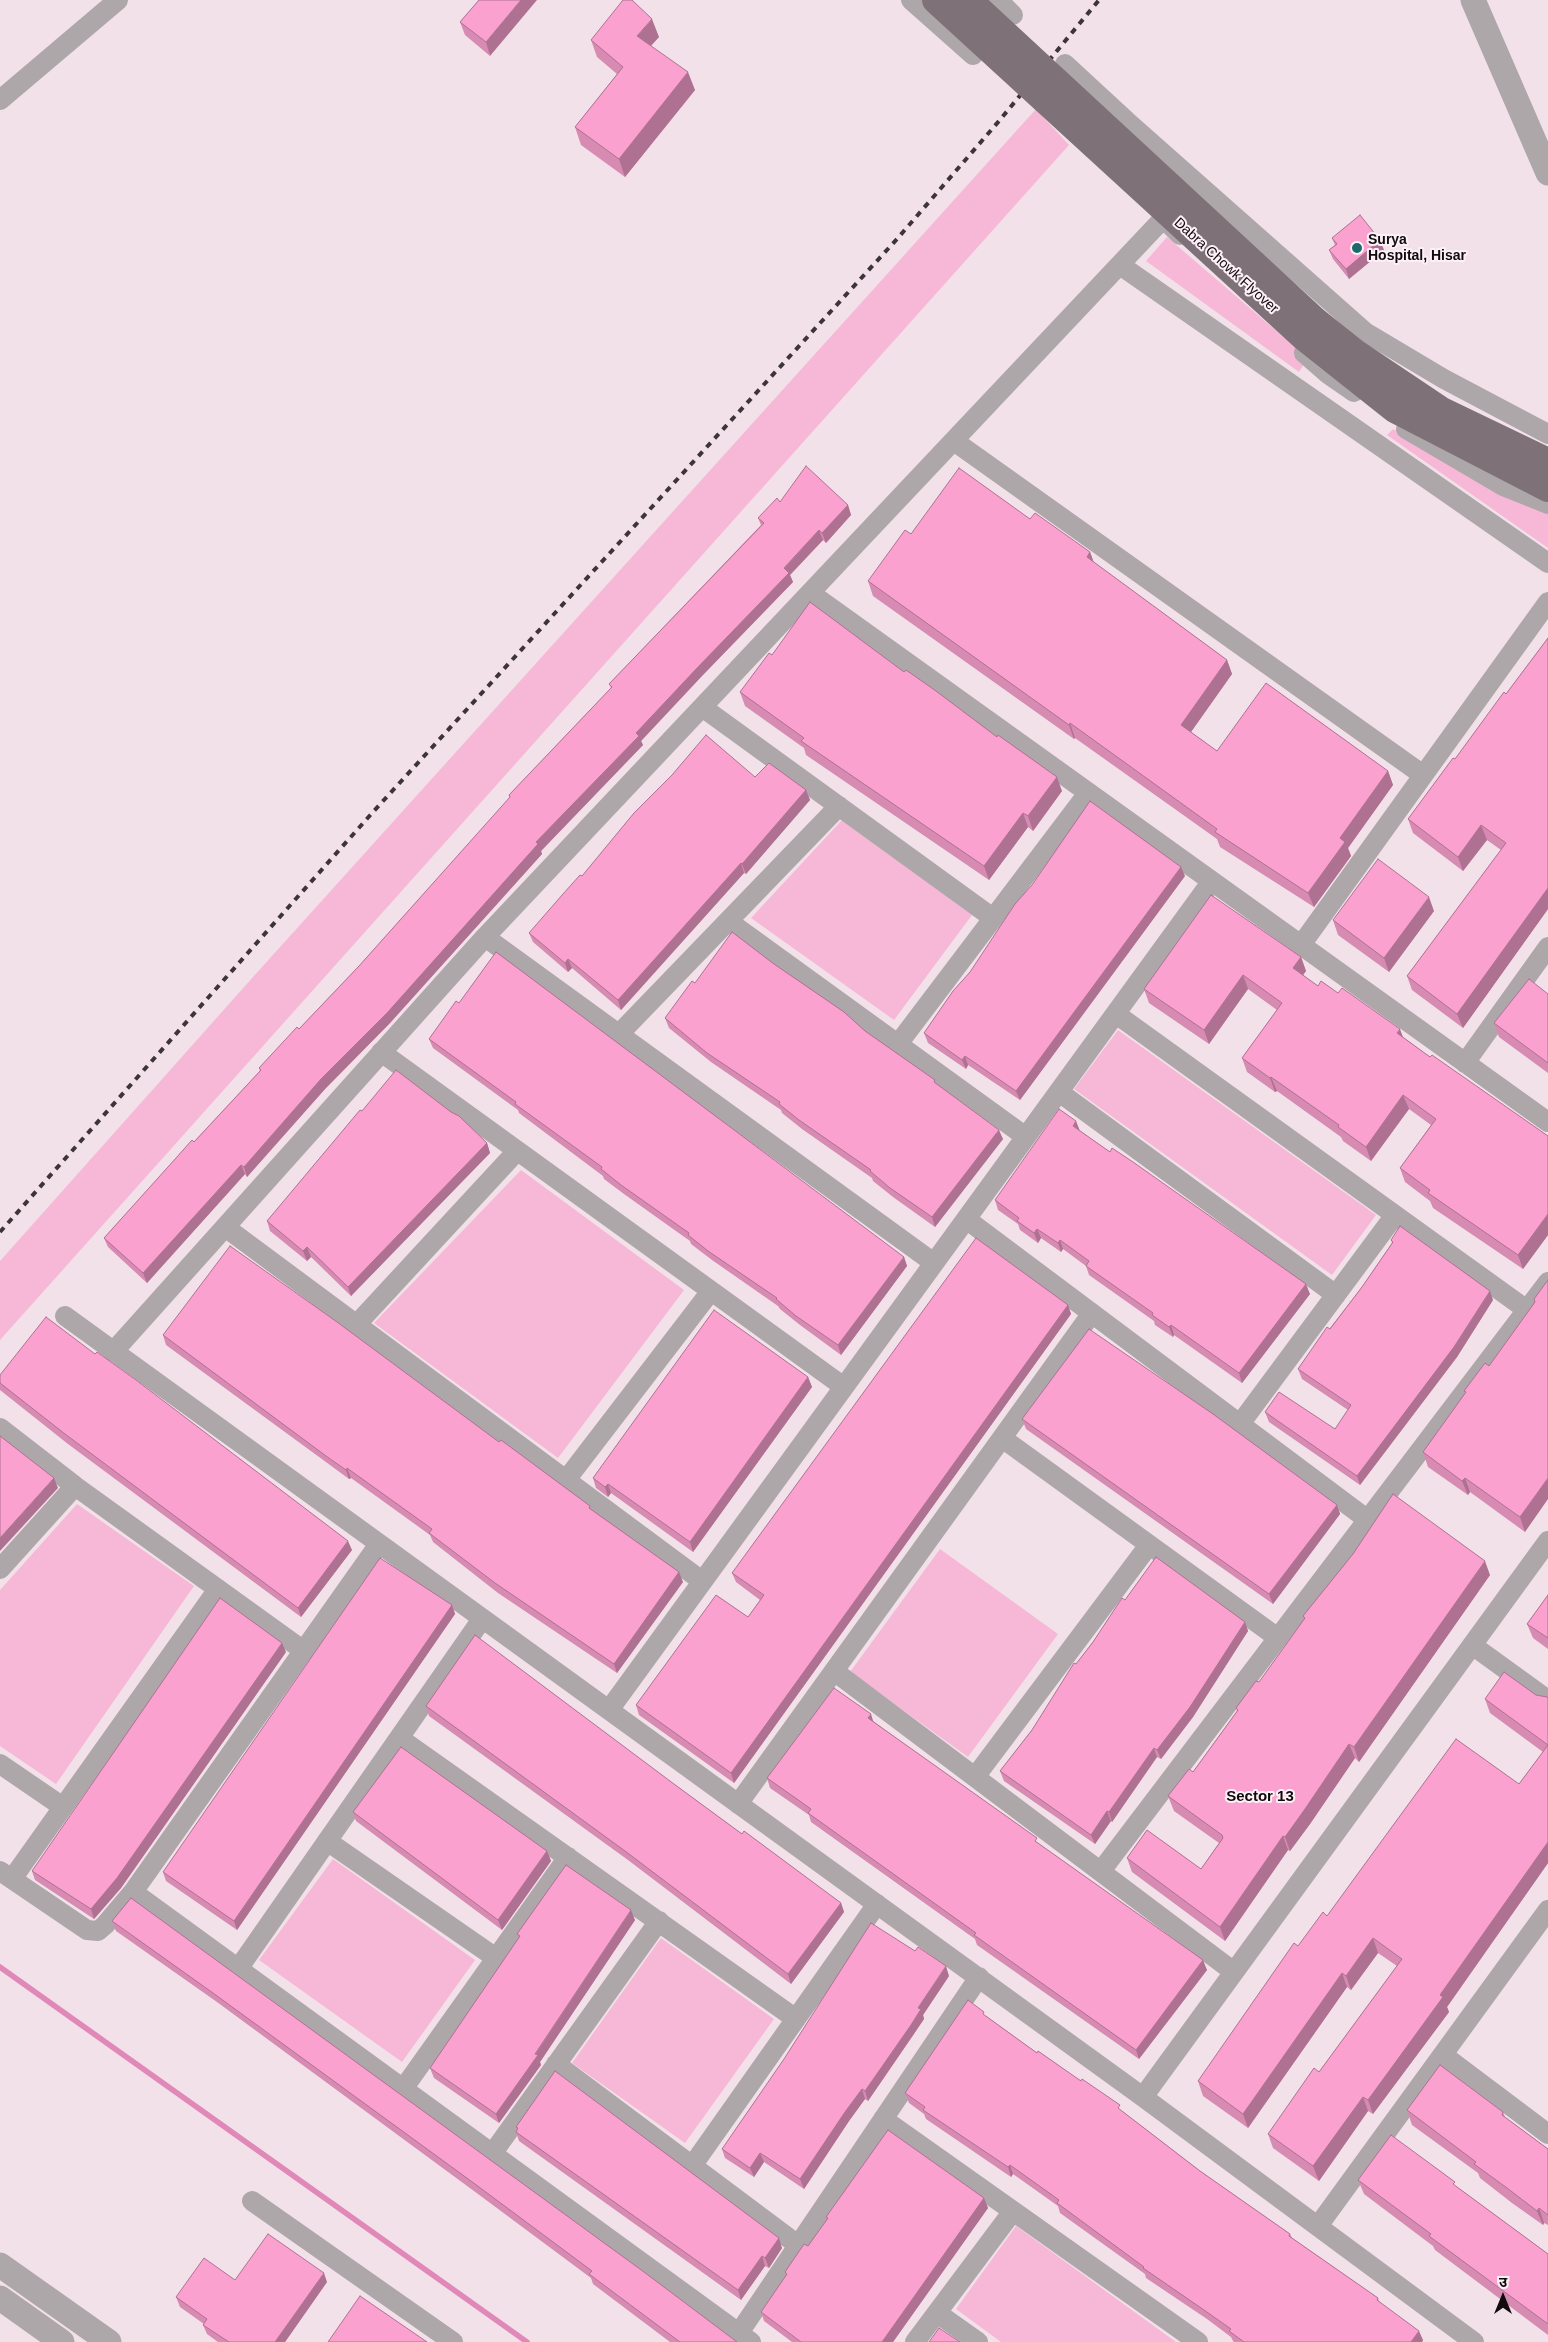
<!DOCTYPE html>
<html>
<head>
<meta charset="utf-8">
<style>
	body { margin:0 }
	#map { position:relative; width:1548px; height:2342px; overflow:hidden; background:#f2e1e9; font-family:Helvetica,"Noto Sans Devanagari",sans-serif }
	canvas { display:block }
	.north { position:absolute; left:1478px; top:2272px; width:50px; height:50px; -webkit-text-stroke:4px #fdf0f6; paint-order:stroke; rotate:0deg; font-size:14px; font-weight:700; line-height:20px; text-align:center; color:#110b0e }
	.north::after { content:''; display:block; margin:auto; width:18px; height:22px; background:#110b0e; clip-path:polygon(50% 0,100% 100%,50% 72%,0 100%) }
</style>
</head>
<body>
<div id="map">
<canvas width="1548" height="2342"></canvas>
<div class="north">उ</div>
</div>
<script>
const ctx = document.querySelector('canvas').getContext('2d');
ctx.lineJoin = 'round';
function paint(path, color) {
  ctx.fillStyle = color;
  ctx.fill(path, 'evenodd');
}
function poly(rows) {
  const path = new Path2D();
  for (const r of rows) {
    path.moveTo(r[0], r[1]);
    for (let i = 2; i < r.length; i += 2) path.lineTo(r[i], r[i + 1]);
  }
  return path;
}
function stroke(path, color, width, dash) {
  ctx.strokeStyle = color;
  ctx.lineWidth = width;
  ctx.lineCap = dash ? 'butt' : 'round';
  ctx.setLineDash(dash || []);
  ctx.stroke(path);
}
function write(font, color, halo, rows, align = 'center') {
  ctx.font = font + ' Helvetica,sans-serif';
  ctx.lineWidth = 4;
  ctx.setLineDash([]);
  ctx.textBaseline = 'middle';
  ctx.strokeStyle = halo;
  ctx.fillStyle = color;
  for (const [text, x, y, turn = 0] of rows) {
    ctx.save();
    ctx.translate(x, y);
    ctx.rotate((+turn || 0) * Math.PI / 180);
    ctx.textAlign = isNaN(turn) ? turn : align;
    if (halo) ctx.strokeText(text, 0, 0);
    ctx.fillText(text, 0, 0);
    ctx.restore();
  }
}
paint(poly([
	[1036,109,1069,145,0,1340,0,1261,253,977],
	[1167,237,1308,358,1299,372,1146,261],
	[1393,429,1548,509,1548,548,1387,435],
	[842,820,972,915,894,1020,751,918],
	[1118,1030,1376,1215,1332,1275,1074,1089],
	[521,1170,684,1290,558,1458,374,1323],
	[77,1504,194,1586,56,1784,0,1746,0,1590],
	[940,1549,1058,1634,968,1757,850,1672],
	[333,1859,475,1960,402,2062,259,1960],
	[661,1938,774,2019,685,2143,572,2063],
	[1016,2226,1176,2342,1001,2342,956,2309]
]), '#f7b8d7');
stroke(poly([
	[0,1967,527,2342]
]), '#e088b7', 5.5);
stroke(poly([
	[911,0,973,55],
	[998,0,1013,15],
	[1065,64,1130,124,1365,332,1444,379,1548,434],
	[0,100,118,0],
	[1120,265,1548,563],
	[1304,353,1328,374,1354,392],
	[1406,429,1503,486,1548,504],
	[954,441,1423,775],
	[810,593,1548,1122],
	[702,707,993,918],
	[728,921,1026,1137],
	[485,937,934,1263],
	[1301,945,1548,602],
	[1116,1014,1527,1310],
	[619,1034,839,806],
	[898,1044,1088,793],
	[381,1052,844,1387],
	[1465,1063,1548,947],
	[1059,1092,1336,1295],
	[966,1219,1368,1520],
	[225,1227,702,1581],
	[65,1316,1143,2097,1474,2342],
	[356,1325,517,1151],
	[113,1352,485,937,1159,223,1168,223,1180,235],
	[1240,1424,1395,1215],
	[0,1428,75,1486,304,1651],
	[1002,1438,1278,1638],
	[566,1480,711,1291],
	[0,1569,75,1486],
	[1472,1645,1548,1700],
	[834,1671,1234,1972],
	[609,1710,1212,881],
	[399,1738,796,2019],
	[0,1764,63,1807],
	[975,1777,1149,1545],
	[738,1804,1092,1313],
	[327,1841,496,1958],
	[0,1871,87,1930,98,1931,105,1925,133,1892,379,1544],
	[1101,1871,1548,1282],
	[12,1879,218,1589],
	[133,1892,751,2342],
	[238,1969,482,1619],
	[1443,2055,1548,2134],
	[556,2064,798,2245],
	[403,2089,568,1857],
	[1143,2097,1548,1541],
	[883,2119,1198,2342],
	[492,2154,659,1921],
	[692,2166,877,1904],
	[252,2201,453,2342],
	[1318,2226,1548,1910],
	[937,2313,978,2342],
	[739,2333,979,1977],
	[915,2342,1013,2211]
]), '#aea7aa', 20);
stroke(poly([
	[1473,0,1548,173],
	[0,2265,109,2342],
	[0,2298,62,2342]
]), '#aea7aa', 25);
stroke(poly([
	[0,1232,373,812,897,239,999,121,1099,0]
]), '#3d3438', 4, [6, 6]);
stroke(poly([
	[936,0,1303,336,1395,409,1548,488],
	[968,0,1315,321,1355,353,1440,410,1548,462]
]), '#7e7177', 28);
paint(poly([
	[479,0,490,56,465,35,460,22],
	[659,37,651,46,695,90,625,177,581,145,575,127,617,74,597,57,591,40],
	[1332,238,1384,250,1349,279,1333,259,1329,250,1335,245],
	[780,502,848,505,851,515,826,543,823,540,790,575,793,582,701,677,641,741,643,745,541,851,542,854,390,1023,325,1089,247,1177,245,1174,147,1283,108,1247,104,1238,260,1071,259,1068,299,1029,359,966,510,798,509,795,611,688,609,684,761,525,758,518],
	[1030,519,1090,552,1094,563,1227,660,1232,674,1191,732,1217,751,1388,771,1393,785,1348,848,1351,856,1314,907,1220,847,1217,839,1075,738,1074,739,873,596,868,581,911,534],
	[1548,638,1548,909,1463,1028,1412,990,1407,976,1501,850,1487,840,1463,871,1413,833,1408,819,1506,694],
	[772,655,904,672,1062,791,1033,831,1028,827,989,880,806,755,804,748,745,706,740,692],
	[755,777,806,790,810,800,746,874,744,873,621,1010,572,968,568,972,533,942,529,933],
	[1185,876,1020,1100,968,1065,966,1069,928,1043,924,1033],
	[1434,911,1389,972,1338,935,1333,920],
	[1301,957,1306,971,1303,975,1318,986,1338,993,1403,1037,1430,1057,1548,1136,1548,1235,1523,1269,1433,1208,1430,1201,1405,1182,1400,1168,1431,1125,1409,1109,1371,1161,1343,1141,1341,1137,1277,1091,1275,1092,1247,1072,1242,1058,1277,1010,1248,989,1209,1044,1149,1003,1144,989],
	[774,964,936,1083,1003,1139,935,1227,893,1197,873,1181,872,1178,802,1129,782,1113,781,1110,711,1062,669,1028,665,1018,695,983],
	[1548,994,1548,1073,1499,1037,1494,1023],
	[429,1039,904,1257,907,1266,841,1355,800,1325,780,1309,778,1306,712,1260,691,1244,690,1241,624,1194,604,1179,603,1176,519,1113,518,1110,433,1048],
	[362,1111,487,1143,490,1153,351,1296,311,1257,307,1261,270,1231,267,1221],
	[1079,1130,1310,1294,1242,1383,1174,1335,1173,1337,1155,1325,1154,1321,1089,1275,1086,1266,1063,1249,1061,1252,1041,1238,1038,1243,1020,1230,1018,1224,998,1210,995,1200],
	[1391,1240,1493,1300,1457,1357,1360,1485,1269,1422,1265,1412,1335,1429,1348,1410,1302,1379,1298,1369,1362,1287,1392,1243],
	[1535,1302,1525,1532,1470,1492,1468,1495,1428,1467,1423,1452,1465,1393,1464,1391,1489,1366],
	[1068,1305,1071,1314,734,1783,639,1715,636,1705,748,1617,760,1600,736,1582,732,1573],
	[163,1335,499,1442,592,1510,683,1582,617,1673,498,1593,433,1542,430,1535,351,1478,349,1479,330,1465,166,1345],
	[95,1354,352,1550,301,1617,68,1444,0,1390,0,1375],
	[808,1377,812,1387,693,1552,611,1493,608,1497,596,1488,593,1478],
	[1022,1419,1337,1505,1340,1514,1273,1604,1026,1429],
	[1490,1575,1359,1762,1355,1758,1310,1824,1290,1851,1288,1850,1225,1941,1132,1872,1127,1858,1201,1869,1219,1843,1174,1811,1168,1796,1193,1772,1237,1711,1236,1708,1259,1682,1304,1619,1303,1616],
	[1548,1595,1548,1649,1533,1638,1527,1624],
	[1125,1600,1245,1622,1248,1631,1193,1717,1161,1759,1157,1757,1112,1822,1111,1821,1095,1844,1004,1781,1000,1771,1032,1730,1076,1664],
	[452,1605,455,1614,237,1930,166,1881,163,1872],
	[286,1652,121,1888,94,1919,35,1880,32,1871],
	[1536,1695,1548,1698,1548,1863,1447,2007,1449,2012,1373,2114,1368,2111,1319,2181,1273,2148,1268,2134,1319,2072,1397,1966,1378,1953,1351,1990,1347,1987,1248,2128,1203,2096,1198,2081,1298,1946,1327,1916,1519,1784,1543,1752,1490,1713,1485,1699],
	[426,1706,674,1784,742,1834,841,1903,844,1912,791,1984,628,1860,429,1716],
	[873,1721,1038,1843,1207,1970,1139,2059,977,1945,975,1939,811,1822,809,1815,770,1788,767,1778],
	[353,1812,547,1851,551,1861,502,1930,356,1821],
	[635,1920,540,2062,541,2065,499,2123,434,2078,430,2068,519,1938,517,1934],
	[112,1921,737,2342,670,2342,593,2284,591,2278,478,2194,217,2002,116,1931],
	[949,1976,923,2015,924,2019,914,2034,868,2101,865,2099,849,2121,804,2189,764,2162,754,2177,725,2158,722,2149],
	[986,2016,1037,2053,1122,2111,1200,2171,1290,2234,1292,2238,1378,2298,1379,2302,1423,2340,1422,2342,1234,2342,1233,2341,1231,2337,1207,2319,1146,2278,1145,2274,1060,2213,1058,2206,1013,2174,1011,2177,926,2119,924,2114,909,2103,905,2093],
	[1407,2110,1503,2112,1505,2117,1548,2149,1548,2225,1544,2223,1543,2225,1512,2203,1480,2178,1478,2173,1412,2125],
	[516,2127,782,2248,769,2268,765,2266,741,2300,519,2141,516,2132,517,2130],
	[1358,2180,1457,2187,1548,2254,1548,2335,1435,2250,1433,2246,1364,2194],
	[984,2198,988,2208,893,2342,792,2342,764,2321,761,2312,786,2276,785,2272,808,2246,827,2220,826,2217],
	[235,2280,327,2282,285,2342,218,2342,207,2334,203,2325,204,2324,180,2307,176,2297]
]), '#d78ab2');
paint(poly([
	[521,0,537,0,490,56,486,42],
	[652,19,659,37,643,54,637,36],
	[688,72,695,90,625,177,619,159],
	[1380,240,1384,250,1349,279,1346,269],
	[848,505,851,515,826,543,822,533],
	[819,530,823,540,790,575,793,582,701,677,641,741,643,745,541,851,542,854,390,1023,325,1089,247,1177,244,1167,321,1079,636,733],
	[1090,552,1095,566,1087,557],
	[1227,660,1232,674,1186,739,1181,725],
	[1070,723,1075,738,1074,739,1069,725],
	[1388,771,1393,785,1348,848,1351,856,1314,907,1308,893,1340,838],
	[1057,777,1062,791,1033,831,1028,816],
	[806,790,810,800,746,874,742,864],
	[1023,813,1028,827,989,880,984,866],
	[1481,825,1487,840,1463,871,1458,857],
	[741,863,744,873,621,1010,618,1000],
	[1181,867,1185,876,1020,1100,1016,1091],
	[1548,888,1548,909,1463,1028,1457,1014],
	[1429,897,1434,911,1389,972,1384,958],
	[1301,957,1306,971,1298,982,1293,968],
	[568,959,572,968,568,972,565,963],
	[1243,975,1248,989,1209,1044,1204,1030],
	[1400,1029,1405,1043,1397,1033],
	[965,1056,968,1065,966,1069,962,1060],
	[1271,1077,1277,1091,1275,1092,1270,1078],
	[1403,1095,1409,1109,1371,1161,1366,1147],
	[1076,1121,1080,1131,1073,1126],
	[999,1130,1003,1139,935,1227,932,1217],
	[487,1143,490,1153,351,1296,348,1287],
	[241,1165,245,1174,147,1283,143,1273],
	[1548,1214,1548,1235,1523,1269,1518,1255],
	[1037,1229,1041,1238,1038,1243,1034,1233],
	[1060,1240,1063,1249,1061,1252,1058,1243],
	[307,1247,311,1257,307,1261,303,1251],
	[904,1257,907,1266,841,1355,838,1345],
	[1306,1284,1310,1294,1242,1383,1239,1373],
	[1490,1291,1493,1300,1457,1357,1360,1485,1357,1476],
	[1068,1305,1071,1314,734,1783,731,1773],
	[1171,1325,1174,1335,1173,1337,1169,1327],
	[808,1377,812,1387,693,1552,690,1542],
	[347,1468,351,1478,349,1479,346,1470],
	[54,1478,58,1488,0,1551,0,1538],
	[1465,1478,1470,1492,1468,1495,1462,1481],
	[1548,1478,1548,1499,1525,1532,1520,1517],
	[608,1484,611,1493,608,1497,605,1487],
	[1337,1505,1340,1514,1273,1604,1269,1594],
	[348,1541,352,1550,301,1617,298,1608],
	[1485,1561,1490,1575,1359,1762,1354,1747],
	[679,1572,683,1582,617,1673,614,1664],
	[452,1605,455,1614,237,1930,234,1921],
	[1245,1622,1248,1631,1193,1717,1161,1759,1157,1750],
	[282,1643,286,1652,121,1888,94,1919,91,1909],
	[871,1714,874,1724,868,1718],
	[1349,1744,1355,1758,1310,1824,1290,1851,1285,1837],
	[1154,1748,1157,1757,1112,1822,1109,1812],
	[1107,1811,1111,1821,1095,1844,1091,1835],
	[1283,1836,1288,1850,1225,1941,1220,1927],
	[1548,1842,1548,1863,1447,2007,1449,2012,1373,2114,1368,2100,1440,1995],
	[547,1851,551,1861,502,1930,498,1920],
	[841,1903,844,1912,791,1984,788,1974],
	[631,1910,635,1920,540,2062,541,2065,499,2123,496,2114],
	[1373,1938,1378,1953,1351,1990,1346,1976],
	[1203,1960,1207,1970,1139,2059,1136,2050],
	[946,1966,949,1976,923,2015,924,2019,868,2101,865,2091,918,2008],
	[1342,1973,1347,1987,1248,2128,1243,2114],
	[862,2089,865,2099,849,2121,804,2189,800,2179,845,2112],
	[1363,2097,1368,2111,1319,2181,1313,2166],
	[760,2153,764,2162,754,2177,750,2168],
	[1010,2165,1013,2174,1011,2177,1008,2167],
	[984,2198,988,2208,893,2342,882,2342],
	[1539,2208,1544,2223,1543,2225,1537,2211],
	[779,2238,782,2248,769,2268,765,2258],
	[762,2256,765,2266,741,2300,738,2290],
	[324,2273,327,2282,285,2342,275,2342],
	[1419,2331,1423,2340,1422,2342,1411,2342]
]), '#af7191');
const building = poly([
	[479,0,521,0,486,42,460,22,479,0],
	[623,0,632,0,652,19,637,36,688,72,619,159,575,127,623,67,591,40,623,0],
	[1360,215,1380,240,1346,269,1329,250,1337,244,1332,238,1360,215],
	[806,466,848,505,822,533,819,530,784,568,789,573,698,667,636,733,639,736,536,842,538,844,387,1013,321,1079,244,1167,241,1165,143,1273,104,1238,176,1158,192,1140,194,1142,261,1070,259,1068,297,1027,299,1029,359,966,510,797,509,795,612,687,609,684,764,523,758,518,777,498,780,502,806,466],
	[959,468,1030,519,1035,513,1090,552,1087,557,1227,660,1181,725,1217,751,1266,683,1388,771,1340,838,1345,842,1308,893,1215,832,1217,829,1070,723,1069,725,868,581,905,530,911,534,959,468],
	[810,602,904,672,906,670,936,691,997,737,998,735,1057,777,1028,816,1023,813,984,866,801,741,804,738,740,692,769,653,772,655,810,602],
	[1548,638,1548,888,1457,1014,1407,976,1506,843,1481,825,1458,857,1408,819,1453,758,1455,759,1504,692,1506,694,1548,638],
	[706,735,755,777,769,763,806,790,742,864,741,863,618,1000,568,959,565,963,529,933,563,894,580,875,582,876,634,813,672,775,706,735],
	[1090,801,1181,867,1016,1091,965,1056,962,1060,924,1033,953,991,970,972,1015,904,1032,885,1090,801],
	[1378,859,1429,897,1384,958,1333,920,1378,859],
	[1211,895,1301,957,1293,968,1318,986,1321,981,1338,993,1342,988,1400,1029,1397,1033,1430,1057,1432,1055,1548,1136,1548,1214,1518,1255,1428,1193,1430,1190,1400,1168,1436,1119,1403,1095,1366,1147,1338,1127,1339,1125,1271,1077,1270,1078,1242,1058,1282,1003,1243,975,1204,1030,1144,989,1211,895],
	[732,932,774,964,844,1012,865,1031,935,1080,934,1082,999,1130,932,1217,890,1188,870,1171,871,1170,799,1120,779,1104,780,1102,707,1053,665,1018,692,981,695,983,732,932],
	[496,952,904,1257,838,1345,796,1316,776,1299,777,1298,708,1251,688,1235,689,1233,621,1185,601,1169,602,1167,515,1104,516,1102,429,1039,456,1001,459,1003,496,952],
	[1529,979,1548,994,1548,1063,1494,1023,1529,979],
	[396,1070,451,1112,459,1116,487,1143,348,1287,307,1247,303,1251,267,1221,360,1110,362,1111,396,1070],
	[1059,1109,1076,1121,1073,1126,1110,1152,1112,1148,1133,1162,1306,1284,1239,1373,1171,1325,1169,1327,1152,1315,1153,1313,1086,1266,1089,1261,1060,1240,1058,1243,1037,1229,1034,1233,1017,1221,1019,1218,995,1200,1059,1109],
	[1400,1226,1490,1291,1454,1347,1357,1476,1265,1412,1279,1392,1335,1429,1351,1405,1298,1369,1327,1327,1330,1329,1362,1287,1393,1242,1391,1240,1400,1226],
	[976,1238,1068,1305,731,1773,636,1705,716,1595,748,1617,764,1595,732,1573,976,1238],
	[230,1246,337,1322,499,1442,501,1440,590,1506,589,1508,679,1572,614,1664,495,1583,429,1533,432,1529,347,1468,346,1470,326,1456,163,1335,230,1246],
	[1548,1280,1548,1478,1520,1517,1465,1478,1462,1481,1423,1452,1466,1392,1464,1391,1485,1363,1489,1366,1535,1302,1534,1299,1548,1280],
	[714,1310,808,1377,690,1542,608,1484,605,1487,593,1478,714,1310],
	[46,1317,95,1354,97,1352,136,1380,348,1541,298,1608,65,1434,0,1383,0,1375,46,1317],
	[1089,1329,1213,1414,1337,1505,1269,1594,1022,1419,1089,1329],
	[0,1436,54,1478,0,1538,0,1436],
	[1393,1494,1485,1561,1354,1747,1349,1744,1305,1809,1285,1837,1283,1836,1220,1927,1127,1858,1147,1830,1201,1869,1223,1838,1222,1835,1168,1796,1189,1769,1193,1772,1238,1710,1236,1708,1256,1681,1259,1682,1305,1618,1303,1616,1353,1554,1393,1494],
	[1156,1557,1245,1622,1190,1707,1157,1750,1154,1748,1109,1812,1107,1811,1091,1835,1000,1771,1032,1730,1074,1663,1076,1664,1093,1642,1122,1598,1125,1600,1156,1557],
	[380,1558,452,1605,234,1921,163,1872,380,1558],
	[1548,1595,1548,1638,1527,1624,1548,1595],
	[220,1598,282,1643,117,1878,91,1909,32,1871,220,1598],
	[475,1635,674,1784,742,1834,744,1831,841,1903,788,1974,625,1851,426,1706,475,1635],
	[1504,1672,1536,1695,1547,1697,1548,1698,1548,1745,1485,1699,1504,1672],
	[834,1688,871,1714,868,1718,1037,1838,1035,1841,1203,1960,1136,2050,974,1935,976,1933,808,1813,811,1809,767,1778,834,1688],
	[1456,1739,1519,1784,1548,1745,1548,1842,1440,1995,1443,1997,1368,2100,1363,2097,1313,2166,1268,2134,1314,2068,1319,2072,1402,1959,1373,1938,1346,1976,1342,1973,1243,2114,1198,2081,1294,1943,1298,1946,1323,1912,1327,1916,1456,1739],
	[401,1747,547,1851,498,1920,353,1812,401,1747],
	[566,1865,631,1910,535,2054,538,2055,496,2114,430,2068,520,1936,517,1934,566,1865],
	[131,1898,644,2272,737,2342,680,2342,589,2274,592,2271,475,2184,213,1993,112,1921,131,1898],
	[871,1923,915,1951,918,1947,946,1966,918,2008,921,2009,911,2025,865,2091,862,2089,845,2112,800,2179,760,2153,750,2168,722,2149,784,2059,871,1923],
	[968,2000,984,2012,983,2014,1037,2053,1038,2051,1081,2081,1082,2079,1120,2105,1118,2108,1200,2171,1290,2234,1289,2236,1378,2298,1377,2300,1419,2331,1411,2342,1244,2342,1229,2331,1231,2329,1204,2310,1143,2268,1144,2267,1057,2203,1059,2200,1010,2165,1008,2167,923,2110,925,2107,905,2093,968,2000],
	[1440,2065,1503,2112,1502,2115,1548,2149,1548,2215,1539,2208,1537,2211,1507,2188,1474,2164,1476,2162,1407,2110,1440,2065],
	[555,2071,779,2238,765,2258,762,2256,738,2290,516,2132,518,2128,516,2127,555,2071],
	[888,2130,984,2198,882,2342,801,2342,761,2312,787,2274,785,2272,804,2244,808,2246,828,2218,826,2217,888,2130],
	[1391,2135,1455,2182,1453,2184,1548,2254,1548,2324,1429,2236,1431,2234,1358,2180,1391,2135],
	[268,2234,324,2273,275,2342,229,2342,203,2325,207,2319,176,2297,204,2258,235,2280,268,2234],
	[360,2296,427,2342,328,2342,360,2296],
	[939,2328,960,2342,929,2342,939,2328]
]);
paint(building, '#faa1cf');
stroke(building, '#af7191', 1);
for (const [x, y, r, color] of [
	[1357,248,6,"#1d6a6c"]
]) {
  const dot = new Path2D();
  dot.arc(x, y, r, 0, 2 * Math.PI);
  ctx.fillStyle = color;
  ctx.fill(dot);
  stroke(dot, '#fdf0f6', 2);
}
write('bold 14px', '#110b0e', '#fdf0f6', [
	["Surya",1368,240],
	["Hospital, Hisar",1368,256]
], 'left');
write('14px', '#110b0e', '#fdf0f6', [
	["Dabra Chowk Flyover",1226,266,42]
]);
write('bold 15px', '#110b0e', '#fdf0f6', [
	["Sector 13",1260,1797]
]);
</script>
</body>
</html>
